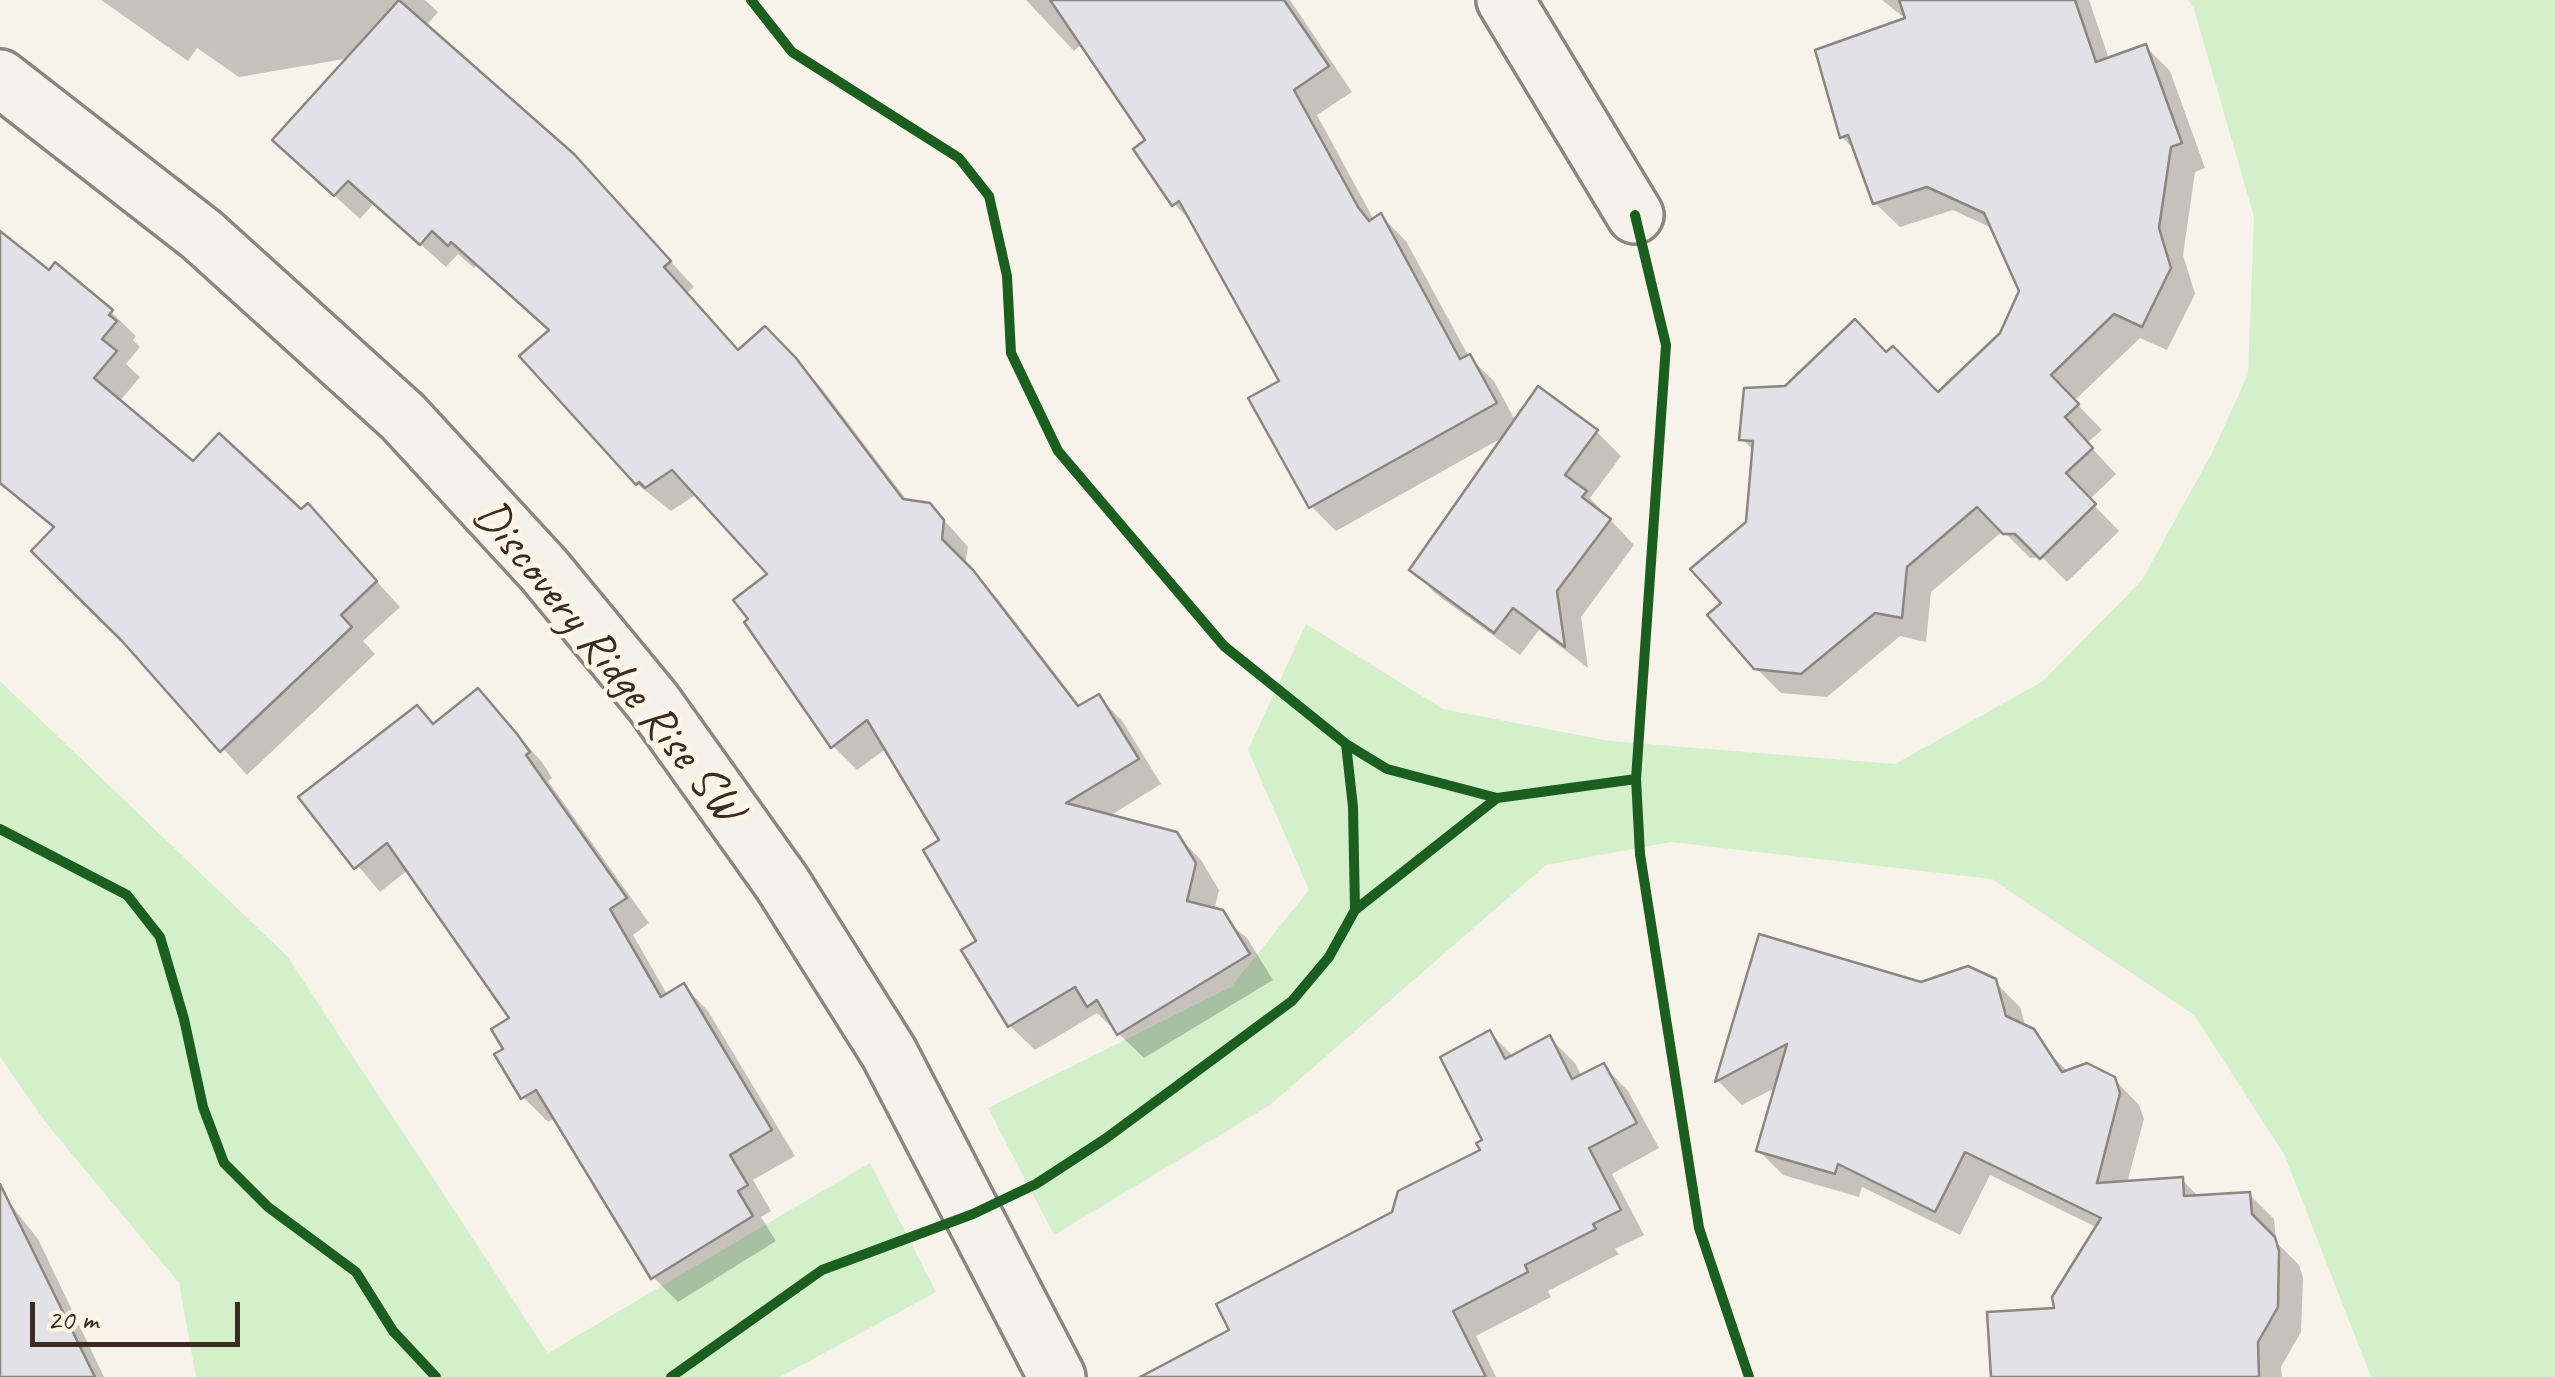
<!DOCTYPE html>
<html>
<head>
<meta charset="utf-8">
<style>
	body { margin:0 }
	#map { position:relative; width:2555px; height:1377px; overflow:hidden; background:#f7f3ea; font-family:Caveat,sans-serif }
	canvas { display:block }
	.scale { position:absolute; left:30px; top:1302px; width:210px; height:45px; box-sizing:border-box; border:5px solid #3b2a1e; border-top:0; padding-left:12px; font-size:30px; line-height:35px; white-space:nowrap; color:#3b2a1e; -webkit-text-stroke:8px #fcf5e5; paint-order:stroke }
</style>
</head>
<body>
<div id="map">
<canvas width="2555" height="1377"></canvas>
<div class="scale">20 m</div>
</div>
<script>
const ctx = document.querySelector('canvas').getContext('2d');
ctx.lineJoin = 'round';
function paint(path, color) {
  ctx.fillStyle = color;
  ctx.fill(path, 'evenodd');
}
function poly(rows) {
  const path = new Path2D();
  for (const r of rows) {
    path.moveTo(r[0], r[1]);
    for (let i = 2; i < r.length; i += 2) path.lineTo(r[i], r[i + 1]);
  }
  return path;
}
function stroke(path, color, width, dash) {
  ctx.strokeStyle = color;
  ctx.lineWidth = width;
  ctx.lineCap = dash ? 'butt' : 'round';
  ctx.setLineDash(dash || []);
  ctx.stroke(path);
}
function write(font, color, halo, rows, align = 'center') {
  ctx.font = font + ' Caveat,sans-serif';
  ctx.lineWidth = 9;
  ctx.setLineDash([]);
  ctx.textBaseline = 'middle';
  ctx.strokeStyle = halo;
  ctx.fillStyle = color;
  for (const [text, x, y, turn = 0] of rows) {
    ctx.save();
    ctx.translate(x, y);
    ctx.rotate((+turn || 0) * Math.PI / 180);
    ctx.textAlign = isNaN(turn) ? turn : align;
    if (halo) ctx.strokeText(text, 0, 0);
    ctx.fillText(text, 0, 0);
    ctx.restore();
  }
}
paint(poly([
	[2188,0,2555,0,2555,1377,2371,1377,2284,1154,2194,1015,1992,879,1671,842,1546,865,1270,1105,1054,1235,988,1108,1231,987,1309,890,1248,750,1306,624,1443,709,1610,741,1895,764,2043,681,2142,580,2213,451,2248,374,2254,217,2194,9],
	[0,681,287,956,548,1353,870,1163,936,1292,780,1377,196,1377,179,1283,47,1124,0,1057]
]), '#d3f0cb');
paint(poly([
	[101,0,425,0,438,12,426,26,598,182,694,287,687,293,739,352,765,329,820,386,908,502,929,505,954,531,968,547,965,566,997,598,1081,707,1099,697,1123,722,1161,784,1108,817,1176,834,1201,860,1219,890,1214,911,1247,938,1273,980,1144,1058,1097,1013,1035,1050,1010,1026,964,951,979,942,943,841,887,748,857,770,833,746,771,574,697,494,671,511,637,484,551,331,477,265,474,268,458,254,446,267,374,203,360,219,300,164,350,58,239,77,197,48,188,61],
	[1026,0,1290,0,1352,92,1317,115,1374,220,1381,216,1406,241,1469,357,1494,381,1516,422,1597,432,1621,456,1590,498,1634,545,1581,617,1588,668,1539,630,1520,655,1436,594,1412,569,1507,435,1336,531,1311,506,1282,382,1197,227,1174,204,1149,141,1083,43,1074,51],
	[1882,0,2089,0,2109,59,2146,47,2170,71,2205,168,2195,172,2183,255,2195,294,2167,350,2140,338,2074,401,2102,430,2087,443,2116,474,2089,500,2119,531,2067,582,2042,557,2030,558,2003,531,1931,592,1926,642,1900,636,1827,697,1781,693,1755,667,1724,603,1748,524,1754,451,1742,439,1786,389,1887,355,1938,395,2002,334,2022,291,1994,229,1953,210,1900,227,1875,203,1857,152,1842,137,1907,20],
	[0,234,49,273,111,312,136,336,133,340,140,347,126,364,140,377,119,402,193,464,301,512,308,506,400,607,363,641,375,654,247,775,128,644,55,529,0,485],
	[478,692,542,762,552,778,548,781,649,923,633,935,668,996,684,986,708,1011,795,1156,753,1180,771,1211,761,1217,776,1241,678,1302,653,1277,556,1117,548,1122,523,1097,506,1049,513,1018,408,870,380,892,301,798,434,726],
	[1761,938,1921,985,1994,981,2020,1007,2026,1028,2068,1072,2114,1079,2139,1105,2144,1119,2127,1183,2182,1180,2199,1197,2249,1194,2274,1219,2276,1242,2299,1265,2303,1278,2301,1332,2281,1367,2282,1377,1992,1377,2056,1311,2098,1228,1990,1175,1960,1235,1862,1187,1859,1197,1783,1175,1758,1150,1777,1087,1742,1105,1718,1081],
	[1490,1033,1514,1057,1550,1038,1575,1063,1582,1077,1604,1066,1628,1091,1659,1148,1612,1174,1644,1235,1615,1249,1619,1254,1548,1291,1551,1297,1476,1336,1496,1377,1195,1377,1394,1214,1483,1151],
	[0,1191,38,1239,104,1377,0,1377]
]), '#0003');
const building = poly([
	[399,0,574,154,671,261,664,267,738,350,765,326,796,358,903,499,930,503,944,520,942,539,973,570,1078,706,1099,694,1139,759,1066,803,1177,832,1196,863,1187,901,1223,910,1250,954,1117,1035,1097,1000,1087,1007,1075,987,1008,1027,961,950,976,941,923,850,939,840,867,720,831,748,744,622,748,619,733,600,767,574,672,470,645,488,639,482,636,485,519,356,549,330,451,242,448,246,432,231,420,245,348,181,334,196,272,140,399,0],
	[1050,0,1284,0,1329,66,1294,90,1358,207,1369,221,1381,213,1460,359,1470,354,1497,403,1309,508,1248,398,1279,381,1179,201,1172,206,1133,149,1145,140,1050,0],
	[1899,0,2075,0,2096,62,2146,44,2182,143,2171,147,2159,228,2171,268,2142,327,2114,314,2051,375,2079,404,2065,417,2093,448,2066,473,2096,504,2040,559,2015,534,2003,534,1977,507,1907,567,1902,618,1875,613,1801,674,1754,669,1707,615,1721,603,1690,569,1746,522,1753,441,1739,440,1744,388,1785,386,1855,319,1886,352,1893,346,1938,392,2000,333,2019,291,1984,213,1927,187,1873,204,1848,135,1840,138,1815,50,1905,18,1899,0],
	[0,231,49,270,55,262,113,310,109,315,117,321,102,339,117,351,94,378,193,461,219,433,301,509,308,503,377,581,341,615,352,627,220,752,122,641,31,551,54,527,0,483,0,231],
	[1538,386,1598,430,1565,475,1587,491,1582,497,1611,519,1557,591,1565,647,1513,608,1494,633,1409,570,1538,386],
	[478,688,517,734,530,752,526,755,627,898,610,909,661,997,684,983,772,1130,730,1155,748,1185,738,1191,753,1216,651,1279,536,1090,521,1099,494,1054,503,1049,491,1029,509,1018,387,843,354,869,298,797,417,705,433,724,478,688],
	[1759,934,1921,982,1968,966,1996,979,2006,1016,2034,1029,2062,1072,2087,1063,2115,1077,2120,1093,2097,1183,2183,1177,2184,1196,2250,1192,2252,1214,2275,1237,2279,1251,2278,1307,2258,1342,2259,1377,1991,1377,1987,1312,2054,1308,2052,1297,2101,1218,1965,1152,1935,1212,1838,1164,1835,1174,1756,1151,1787,1044,1715,1082,1759,934],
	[1490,1030,1505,1059,1550,1035,1572,1079,1604,1063,1637,1123,1589,1148,1621,1210,1593,1224,1596,1229,1525,1265,1528,1272,1453,1311,1486,1377,1140,1377,1229,1330,1216,1304,1392,1212,1398,1191,1480,1150,1476,1143,1482,1140,1440,1057,1490,1030],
	[0,1184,95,1377,0,1377,0,1184]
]);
paint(building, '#e2e1e7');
stroke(building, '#8b867f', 2.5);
const street = poly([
	[1505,0,1635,215],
	[0,78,202,235,403,417,544,570,653,702,782,883,889,1053,1057,1377]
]);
stroke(street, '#8b867f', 62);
stroke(street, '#f5f2ec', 55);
stroke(poly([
	[751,0,792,52,959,158,989,196,1007,276,1011,353,1058,451,1224,646,1346,744,1387,769,1497,798],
	[1635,215,1666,345,1636,779,1640,854,1699,1228,1749,1377],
	[1346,744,1353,807,1355,910],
	[0,829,127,895,160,937,184,1019,203,1107,224,1163,268,1207,356,1272,393,1331,436,1377],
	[671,1377,822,1270,973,1214,1036,1184,1105,1139,1292,1001,1329,957,1355,910,1497,798,1636,779]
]), '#1b5e20', 10);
write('48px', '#3b2a1e', '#fcf5e5', [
	["Discovery Ridge Rise SW",608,662,51]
]);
</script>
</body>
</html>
